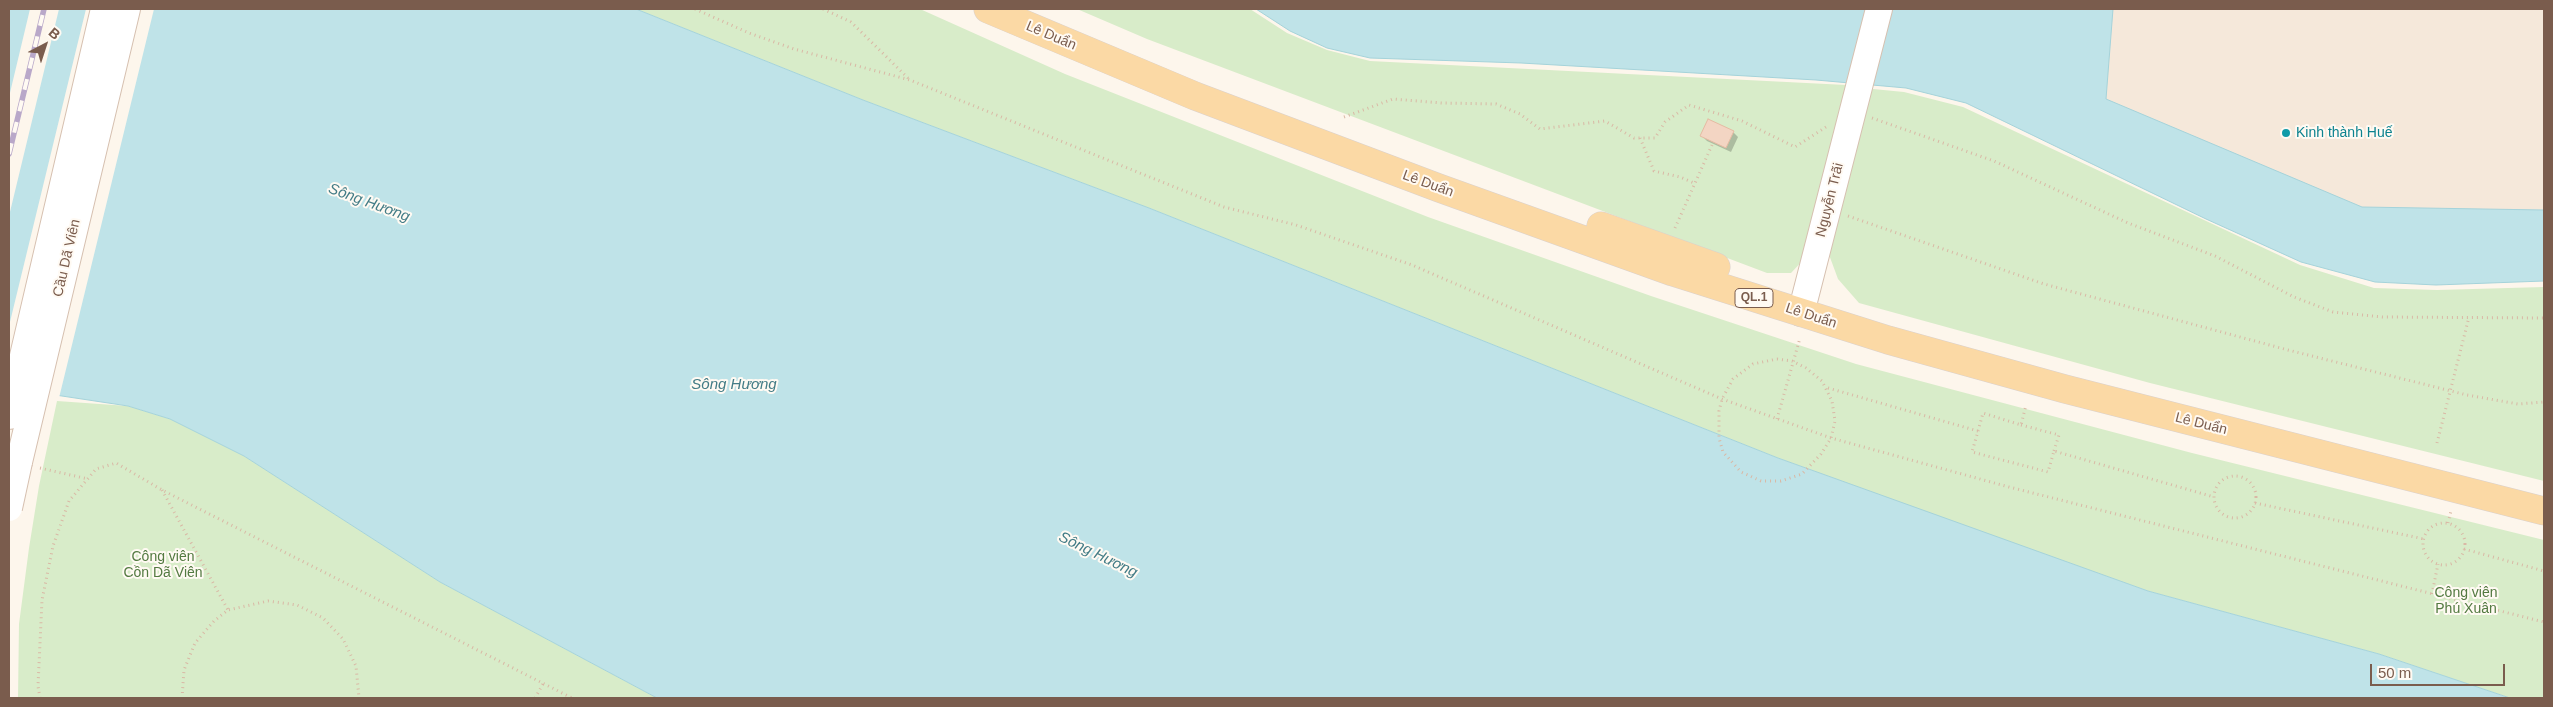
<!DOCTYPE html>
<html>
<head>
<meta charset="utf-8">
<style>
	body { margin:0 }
	#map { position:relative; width:2553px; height:707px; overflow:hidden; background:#fdf6ec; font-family:Helvetica,sans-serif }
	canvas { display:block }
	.frame { position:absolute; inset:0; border:10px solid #7a5c4d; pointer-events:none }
	.north { position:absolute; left:20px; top:20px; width:50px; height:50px; -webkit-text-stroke:4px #fffaf3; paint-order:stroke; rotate:40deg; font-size:14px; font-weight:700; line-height:20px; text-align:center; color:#7a5c4d }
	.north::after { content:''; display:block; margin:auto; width:18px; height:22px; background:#7a5c4d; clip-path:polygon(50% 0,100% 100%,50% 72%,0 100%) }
	.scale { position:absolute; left:2370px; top:664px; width:135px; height:22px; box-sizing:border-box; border:2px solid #7a5c4d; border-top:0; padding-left:6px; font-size:15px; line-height:18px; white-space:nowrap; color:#7a5c4d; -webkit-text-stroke:4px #fffaf3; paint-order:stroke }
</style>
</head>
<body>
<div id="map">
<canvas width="2553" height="707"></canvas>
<div class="frame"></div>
<div class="north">B</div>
<div class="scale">50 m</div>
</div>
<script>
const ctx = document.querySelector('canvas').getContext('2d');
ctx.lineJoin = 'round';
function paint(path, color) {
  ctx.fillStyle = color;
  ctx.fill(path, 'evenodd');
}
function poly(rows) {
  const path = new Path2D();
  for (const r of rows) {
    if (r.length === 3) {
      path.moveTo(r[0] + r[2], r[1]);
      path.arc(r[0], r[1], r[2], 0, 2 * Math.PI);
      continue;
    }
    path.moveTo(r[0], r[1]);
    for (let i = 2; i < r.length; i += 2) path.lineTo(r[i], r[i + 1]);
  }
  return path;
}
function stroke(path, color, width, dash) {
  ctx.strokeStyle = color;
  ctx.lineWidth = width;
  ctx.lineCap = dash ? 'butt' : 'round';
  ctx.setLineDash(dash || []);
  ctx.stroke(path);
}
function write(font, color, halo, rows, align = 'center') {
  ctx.font = font + ' Helvetica,sans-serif';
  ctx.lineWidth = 4;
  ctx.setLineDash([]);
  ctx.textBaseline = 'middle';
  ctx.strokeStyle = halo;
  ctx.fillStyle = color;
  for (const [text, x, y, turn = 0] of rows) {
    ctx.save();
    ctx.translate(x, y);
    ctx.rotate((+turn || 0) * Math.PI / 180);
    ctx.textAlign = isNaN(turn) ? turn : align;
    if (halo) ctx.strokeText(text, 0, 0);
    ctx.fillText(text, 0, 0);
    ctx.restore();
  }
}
paint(poly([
	[1256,9,2544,9,2544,281,2436,285,2375,282,2301,262,2206,219,1966,103,1906,88,1816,80,1521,63,1370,58,1327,48,1290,31]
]), '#f5e8da');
paint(poly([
	[636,9,920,9,1065,74,1428,217,1651,296,1856,364,2192,453,2544,540,2544,698,2510,698,2379,654,2148,591,1949,521,1778,458,1149,208,863,100],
	[1077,9,1250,9,1287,33,1327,50,1370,61,1846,85,1852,90,1806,257,1791,273,1767,273,1147,39],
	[1873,89,1904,92,1963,107,2300,265,2374,288,2437,290,2544,287,2544,481,2150,383,1859,303,1838,279,1828,252,1864,94],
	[57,401,128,406,170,419,244,456,440,582,657,698,18,698,19,624,29,548,39,486]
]), '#d8ecc9');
const water = poly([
	[9,9,636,9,863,100,1149,208,1778,458,2148,591,2379,654,2510,698,657,698,440,582,244,456,170,419,128,406,9,388,9,9],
	[1256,9,2113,9,2106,99,2362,207,2544,210,2544,281,2436,285,2375,282,2301,262,2206,219,1966,103,1906,88,1816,80,1521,63,1370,58,1327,48,1290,31,1256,9]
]);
paint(water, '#bfe3e8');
stroke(water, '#a5d3da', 1);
paint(poly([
	[30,9,59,9,9,216,9,97],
	[86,9,154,9,59,398,9,390,9,326]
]), '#fdf6ec');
paint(poly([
	[1733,132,1738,137,1731,152,1707,141,1702,136]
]), '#0003');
const building = poly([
	[1708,119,1734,131,1726,148,1700,136,1708,119]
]);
paint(building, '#f3d5c3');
stroke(building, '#e6bba3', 1);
const secondary = poly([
	[1801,313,1879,9],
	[9,416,104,9],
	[19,462,127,9]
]);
const primary = poly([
	[988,9,1195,96,1439,188,1673,272,1888,340,2065,389,2544,511],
	[1601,226,1716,267]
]);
stroke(secondary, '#d6c0b0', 28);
stroke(primary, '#dad1cd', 29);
stroke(poly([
	[695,9,749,33,794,49,910,80,1224,207,1296,225,1412,265,1722,399,1831,438,2009,487,2544,622],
	[823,9,851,22,909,79],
	[1344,117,1393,99,1442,103,1496,104,1520,114,1540,129,1605,121,1634,138,1655,138,1665,122,1689,105,1742,121,1795,147,1826,127],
	[1872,118,1994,161,2128,223,2215,256,2294,297,2333,312,2382,317,2544,318],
	[1640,138,1654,171,1680,177,1694,183],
	[1848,216,2044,284,2288,350,2467,395,2518,404,2544,402],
	[1675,228,1712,145],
	[1777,359,1792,361,1806,368,1822,381,1832,401,1835,421,1831,438,1821,454,1802,474,1781,481,1761,481,1741,472,1723,452,1719,438,1719,411,1722,399,1733,379,1753,364,1777,359],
	[1828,388,1978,431,1972,452,2048,472,2054,451,2214,497],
	[1777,419,1800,338],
	[2021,425,2059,435,2054,451],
	[1978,431,1983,413,2021,425,2026,405],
	[2437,443,2469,317],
	[40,468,88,479],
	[2235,497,21],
	[162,490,228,610],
	[2255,503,2424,539],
	[2448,523,2451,511],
	[2444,544,21],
	[2464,549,2544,571],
	[2432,594,2438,564],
	[40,698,38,686,42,600,53,546,69,501,96,469,116,463,162,490,572,698],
	[182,698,184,670,195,643,214,621,228,610,268,601,297,605,323,618,343,639,356,666,359,698],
	[535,698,543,684]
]), '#d9b8a5', 3, [1, 4]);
stroke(secondary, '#fff', 26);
stroke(primary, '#fbd9a5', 28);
const rail = poly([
	[9,154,44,9]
]);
stroke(rail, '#b9a8c9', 5.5);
stroke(rail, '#fffaf3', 4, [11]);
const secondaryBridge = poly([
	[9,508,19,462]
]);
stroke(secondaryBridge, '#d6c0b0', 28, []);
stroke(secondaryBridge, '#fff', 26);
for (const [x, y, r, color] of [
	[2286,133,5,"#0f9aa8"]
]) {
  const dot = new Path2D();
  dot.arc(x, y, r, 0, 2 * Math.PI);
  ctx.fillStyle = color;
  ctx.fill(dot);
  stroke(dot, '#fffaf3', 2);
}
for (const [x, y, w] of [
	[1754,298,38]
]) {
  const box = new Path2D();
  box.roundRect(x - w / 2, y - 9.5, w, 19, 4);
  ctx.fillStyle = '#fffaf3';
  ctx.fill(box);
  stroke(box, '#7a5c4d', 1);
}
write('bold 12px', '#7a5c4d', null, [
	["QL.1",1754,298]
]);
write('14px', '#7a5c4d', '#fffaf3', [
	["Lê Duẩn",1051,36,23],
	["Lê Duẩn",1428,184,20],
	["Nguyễn Trãi",1830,200,-76],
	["Cầu Dã Viên",67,258,-77],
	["Lê Duẩn",1811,316,18],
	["Lê Duẩn",2201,424,14]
]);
write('14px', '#0d838f', '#fffaf3', [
	["Kinh thành Huế",2296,133]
], 'left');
write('14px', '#537a41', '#fffaf3', [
	["Công viên",163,557],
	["Cồn Dã Viên",163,573],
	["Công viên",2466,593],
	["Phú Xuân",2466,609]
]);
write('italic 15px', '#437c86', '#fffaf3', [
	["Sông Hương",369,203,20],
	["Sông Hương",734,385],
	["Sông Hương",1098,555,26]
]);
</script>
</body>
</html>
